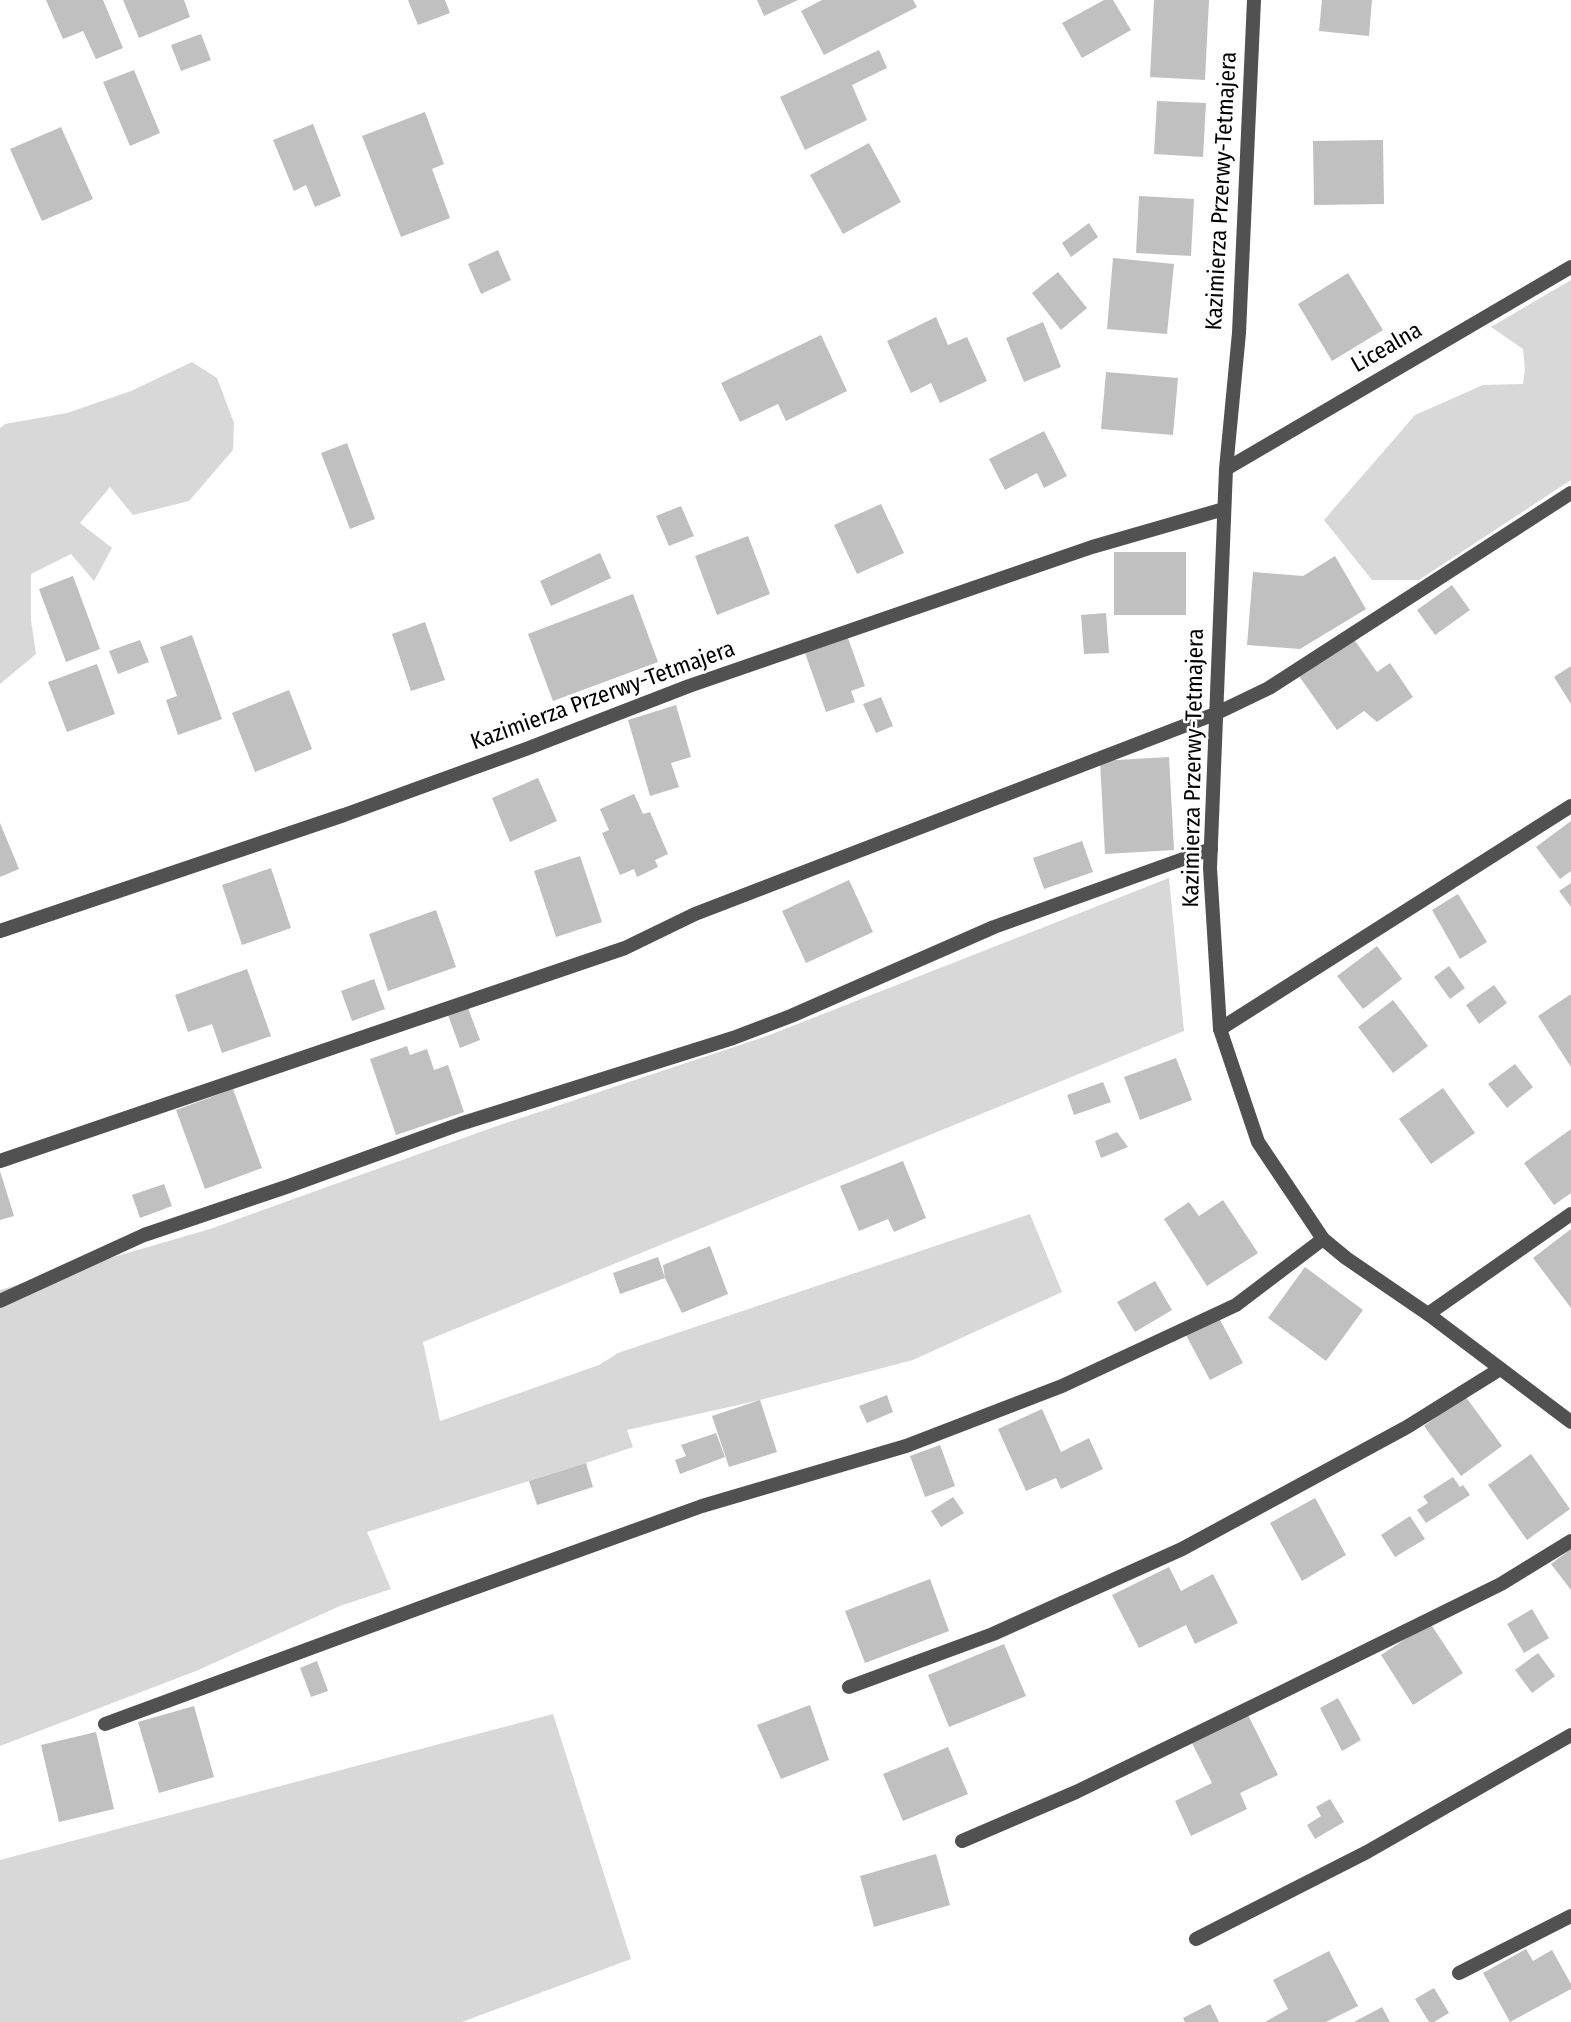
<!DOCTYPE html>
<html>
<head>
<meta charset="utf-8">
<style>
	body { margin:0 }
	canvas { display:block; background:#fff }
</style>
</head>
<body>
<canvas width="1571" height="2022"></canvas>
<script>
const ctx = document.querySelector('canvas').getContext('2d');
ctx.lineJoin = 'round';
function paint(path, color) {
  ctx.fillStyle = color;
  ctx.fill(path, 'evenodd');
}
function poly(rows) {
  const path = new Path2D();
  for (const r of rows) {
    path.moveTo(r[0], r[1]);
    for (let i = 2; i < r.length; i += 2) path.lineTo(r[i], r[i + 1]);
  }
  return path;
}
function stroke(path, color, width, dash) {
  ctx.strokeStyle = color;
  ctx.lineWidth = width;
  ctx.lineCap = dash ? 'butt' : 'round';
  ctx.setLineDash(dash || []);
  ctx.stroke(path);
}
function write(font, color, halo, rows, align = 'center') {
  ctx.font = font + ' "Fira Sans Condensed",sans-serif';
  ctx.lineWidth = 5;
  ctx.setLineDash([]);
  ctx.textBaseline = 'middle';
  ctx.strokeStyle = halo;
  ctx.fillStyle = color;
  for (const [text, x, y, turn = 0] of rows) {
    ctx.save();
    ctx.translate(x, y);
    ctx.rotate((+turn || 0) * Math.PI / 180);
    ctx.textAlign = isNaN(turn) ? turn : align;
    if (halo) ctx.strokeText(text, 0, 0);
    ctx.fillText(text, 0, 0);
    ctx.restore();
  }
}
paint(poly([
	[1571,280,1571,480,1419,580,1372,580,1324,520,1415,415,1483,385,1523,384,1525,369,1523,349,1491,327],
	[192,362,217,378,234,423,233,450,189,501,133,515,110,487,80,523,112,548,94,581,71,554,31,574,31,620,36,654,0,684,0,428,5,424,67,413,131,391],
	[1169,878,1184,1031,423,1342,440,1421,599,1365,618,1353,1030,1214,1062,1292,913,1360,760,1400,627,1430,633,1447,586,1463,367,1532,391,1589,340,1606,196,1671,0,1746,0,1290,210,1229,494,1127,767,1036],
	[553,1714,631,1959,462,2022,0,2022,0,1860]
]), '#d8d8d8');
paint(poly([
	[46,0,103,0,123,48,96,59,83,31,63,39],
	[123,0,184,0,190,17,139,38],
	[408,0,445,0,450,13,418,25],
	[757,0,798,0,764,16],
	[822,0,913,0,917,7,824,55,801,11],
	[1104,0,1113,0,1131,30,1082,58,1062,23],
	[1154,0,1209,0,1205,80,1150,77],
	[1322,0,1372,0,1369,36,1319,31],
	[201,34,211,60,181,71,171,45],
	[879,50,887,68,852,85,867,120,805,150,780,97],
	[134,70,160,133,130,146,103,82],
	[1157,101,1206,103,1203,157,1154,154],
	[425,112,444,164,432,169,450,218,401,237,362,136],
	[313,124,341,196,315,207,306,185,294,191,273,140],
	[61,127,93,199,42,221,10,149],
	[1383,140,1384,204,1314,205,1313,141],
	[869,143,901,202,843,234,810,175],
	[1139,196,1194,199,1191,256,1136,253],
	[1089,223,1098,237,1071,257,1062,243],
	[498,250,511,280,481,294,468,264],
	[1113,258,1174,264,1167,334,1107,329],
	[1058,272,1087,308,1061,330,1032,293],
	[1348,273,1383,330,1332,361,1298,304],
	[936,317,948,345,967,337,987,381,940,403,931,383,911,393,887,341],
	[1043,322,1061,367,1024,382,1006,338],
	[821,335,847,391,786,421,778,404,740,422,721,383],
	[1106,372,1178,378,1173,435,1101,429],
	[1044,431,1067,476,1044,488,1037,473,1005,490,989,459],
	[347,443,375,519,350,529,321,453],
	[881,504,904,553,857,574,834,525],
	[681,506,694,536,669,546,656,516],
	[748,536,770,594,717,615,695,556],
	[1114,552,1186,552,1186,615,1114,615],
	[600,553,611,578,551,606,540,581],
	[1335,556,1366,609,1300,649,1247,645,1253,572,1303,576],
	[73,576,100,649,66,662,39,589],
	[1452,585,1470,610,1435,635,1417,610],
	[633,594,658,662,553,701,528,634],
	[1106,613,1109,653,1084,654,1081,615],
	[425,622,445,680,411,691,392,634],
	[192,635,222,719,178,735,166,700,177,696,160,647],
	[848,638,865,686,851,691,855,702,826,712,805,653],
	[1353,638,1377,672,1390,663,1413,697,1377,722,1364,711,1337,730,1299,676],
	[140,640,149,662,118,674,109,651],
	[97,664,115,714,67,732,48,682],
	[1571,666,1571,704,1554,677],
	[289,690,312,749,255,772,232,713],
	[881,697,893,726,876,733,863,704],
	[676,705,691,757,671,763,679,787,650,796,628,720],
	[1169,757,1174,850,1105,854,1100,761],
	[538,778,557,821,510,842,492,798],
	[634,794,643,814,650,812,668,854,655,860,658,867,637,877,634,869,620,875,602,833,609,830,600,809],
	[1571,821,1571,871,1560,879,1536,847],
	[0,823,19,869,0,877],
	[1082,841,1093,872,1044,889,1033,858],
	[580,856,602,922,556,937,534,871],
	[271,868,291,928,242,945,222,885],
	[849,880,873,932,806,963,782,911],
	[1571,883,1571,907,1559,891],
	[1458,894,1487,942,1460,959,1432,910],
	[436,910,456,967,388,991,369,934],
	[1377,946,1402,979,1363,1009,1337,976],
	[1449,966,1465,988,1450,999,1434,977],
	[247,969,271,1036,222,1053,212,1024,188,1032,175,995],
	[374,979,385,1009,352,1021,341,991],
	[1494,985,1507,1003,1479,1024,1466,1005],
	[1571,994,1571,1067,1538,1016],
	[1393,1000,1428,1046,1393,1073,1358,1027],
	[468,1008,480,1040,460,1048,448,1015],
	[407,1046,410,1055,427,1049,434,1070,448,1065,464,1112,396,1135,370,1059],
	[1176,1058,1192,1100,1140,1120,1124,1077],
	[1515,1064,1533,1087,1507,1108,1488,1084],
	[1103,1082,1111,1102,1074,1115,1067,1095],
	[1443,1088,1475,1133,1431,1164,1399,1119],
	[233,1089,262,1168,205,1189,176,1110],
	[1571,1129,1571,1193,1554,1205,1524,1163],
	[1117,1132,1128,1147,1101,1158,1095,1141],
	[903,1161,926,1218,894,1232,888,1219,859,1231,840,1186],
	[0,1171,14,1216,0,1220],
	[164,1184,172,1206,140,1218,132,1195],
	[1223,1200,1258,1253,1207,1286,1164,1219,1189,1202,1199,1216],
	[1571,1229,1571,1308,1533,1258],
	[710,1246,728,1294,682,1313,665,1278,663,1265],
	[658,1257,665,1278,620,1294,613,1273],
	[1305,1267,1363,1310,1326,1361,1268,1318],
	[1155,1281,1172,1310,1135,1332,1117,1302],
	[1219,1318,1243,1363,1210,1380,1186,1335],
	[887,1395,893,1412,867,1423,859,1406],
	[1465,1396,1502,1446,1461,1476,1424,1426],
	[760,1400,777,1452,729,1467,712,1416],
	[1042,1409,1061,1452,1089,1438,1103,1469,1061,1489,1056,1478,1026,1491,998,1429],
	[716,1433,725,1457,680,1474,675,1460,686,1456,681,1445],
	[940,1445,955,1486,925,1497,910,1456],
	[1531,1454,1570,1509,1527,1540,1488,1485],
	[586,1463,593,1487,537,1505,529,1481],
	[1453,1477,1460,1487,1463,1485,1470,1495,1426,1523,1417,1510,1428,1503,1423,1496],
	[953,1497,964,1513,941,1527,931,1511],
	[1315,1498,1346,1555,1302,1581,1270,1523],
	[1410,1516,1425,1539,1395,1557,1381,1535],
	[1571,1549,1571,1590,1551,1564],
	[1169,1567,1181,1591,1213,1574,1238,1623,1195,1644,1186,1625,1139,1648,1112,1595],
	[930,1579,949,1631,865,1663,845,1611],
	[1532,1609,1549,1638,1524,1653,1507,1624],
	[1430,1623,1463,1673,1413,1705,1381,1655],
	[1004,1644,1026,1696,949,1727,928,1675],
	[1538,1653,1555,1676,1532,1693,1515,1670],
	[317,1661,328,1691,311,1697,300,1668],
	[1338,1698,1361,1740,1342,1751,1320,1708],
	[810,1705,829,1760,781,1779,757,1725],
	[194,1706,214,1777,159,1793,138,1722],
	[1248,1715,1278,1775,1240,1793,1247,1809,1191,1836,1175,1801,1212,1783,1192,1743],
	[96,1732,114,1809,59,1822,41,1745],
	[948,1747,968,1794,903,1821,883,1774],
	[1330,1799,1344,1822,1315,1839,1307,1825,1321,1816,1316,1807],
	[936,1854,950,1905,874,1927,860,1876],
	[1526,1949,1533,1961,1552,1950,1571,1984,1571,1989,1510,2022,1483,1973],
	[1329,1951,1358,2006,1326,2022,1265,2022,1288,2009,1273,1980],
	[1434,1988,1449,2013,1434,2022,1429,2022,1415,1999],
	[1210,2004,1219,2022,1185,2022,1183,2018],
	[1382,2007,1390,2022,1354,2022]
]), '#c0c0c0');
stroke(poly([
	[0,931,344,815,526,749,689,686,1092,547,1224,509],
	[1220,1029,1571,806],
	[0,1161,625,948,695,914,1215,714,1269,688,1571,493],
	[0,1301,144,1235,286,1187,460,1124,733,1038,791,1016,994,927,1211,849],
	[1428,1314,1571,1214],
	[849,1687,993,1634,1182,1549,1407,1427,1500,1369],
	[105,1724,444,1599,702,1506,906,1446,1062,1386,1236,1305,1323,1239],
	[962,1841,1076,1792,1278,1694,1501,1584,1571,1541],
	[1196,1939,1367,1852,1571,1735],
	[1459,1973,1571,1916]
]), '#515151', 14);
stroke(poly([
	[1254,0,1239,333,1226,469,1210,868,1220,1029,1258,1142,1323,1239,1346,1258,1428,1314,1571,1422],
	[1226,469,1571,267]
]), '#515151', 14);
write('23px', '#000', '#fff', [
	["Kazimierza Przerwy-Tetmajera",1222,191,-87],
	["Licealna",1387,348,-30],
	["Kazimierza Przerwy-Tetmajera",603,696,-20],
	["Kazimierza Przerwy-Tetmajera",1194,768,-89]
]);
</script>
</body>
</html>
